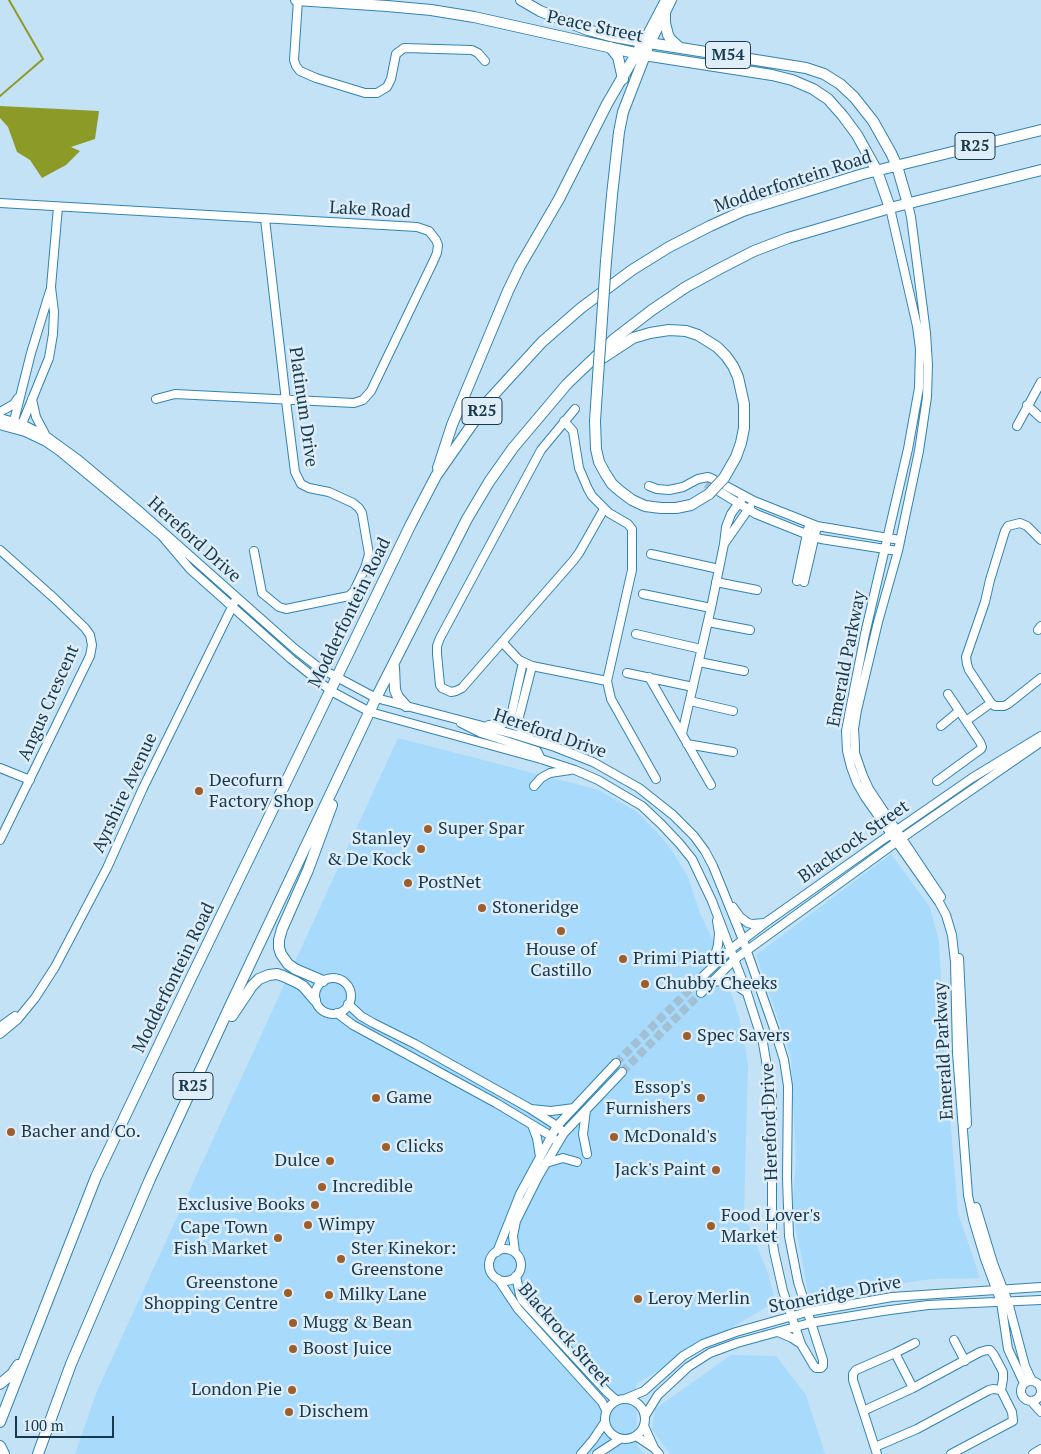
<!DOCTYPE html>
<html>
<head>
<meta charset="utf-8">
<style>
	body { margin:0 }
	#map { position:relative; width:1041px; height:1454px; overflow:hidden; background:#c4e2f6; font-family:"PT Serif",serif }
	canvas { display:block }
	.scale { position:absolute; left:15px; top:1416px; width:99px; height:22px; box-sizing:border-box; border:2px solid #16394d; border-top:0; padding-left:6px; font-size:15px; line-height:18px; white-space:nowrap; color:#16394d; -webkit-text-stroke:4px #deedf7; paint-order:stroke }
</style>
</head>
<body>
<div id="map">
<canvas width="1041" height="1454"></canvas>
<div class="scale">100 m</div>
</div>
<script>
const ctx = document.querySelector('canvas').getContext('2d');
ctx.lineJoin = 'round';
function paint(path, color) {
  ctx.fillStyle = color;
  ctx.fill(path, 'evenodd');
}
function poly(rows) {
  const path = new Path2D();
  for (const r of rows) {
    if (r.length === 3) {
      path.moveTo(r[0] + r[2], r[1]);
      path.arc(r[0], r[1], r[2], 0, 2 * Math.PI);
      continue;
    }
    path.moveTo(r[0], r[1]);
    for (let i = 2; i < r.length; i += 2) path.lineTo(r[i], r[i + 1]);
  }
  return path;
}
function stroke(path, color, width, dash) {
  ctx.strokeStyle = color;
  ctx.lineWidth = width;
  ctx.lineCap = dash ? 'butt' : 'round';
  ctx.setLineDash(dash || []);
  ctx.stroke(path);
}
function write(font, color, halo, rows, align = 'center') {
  ctx.font = font + ' "PT Serif",serif';
  ctx.lineWidth = 5;
  ctx.setLineDash([]);
  ctx.textBaseline = 'middle';
  ctx.strokeStyle = halo;
  ctx.fillStyle = color;
  for (const [text, x, y, turn = 0] of rows) {
    ctx.save();
    ctx.translate(x, y);
    ctx.rotate((+turn || 0) * Math.PI / 180);
    ctx.textAlign = isNaN(turn) ? turn : align;
    if (halo) ctx.strokeText(text, 0, 0);
    ctx.fillText(text, 0, 0);
    ctx.restore();
  }
}
paint(poly([
	[398,738,599,790,637,812,655,830,671,849,688,877,700,913,718,951,739,1017,748,1063,744,1215,768,1273,775,1302,636,1384,637,1445,644,1454,75,1454,97,1391],
	[891,854,930,907,939,942,945,1057,958,1213,980,1278,931,1279,809,1297,792,1208,796,1162,791,1056,756,955],
	[731,1355,776,1356,806,1395,825,1454,670,1454,652,1429,655,1409]
]), '#a7dafb');
paint(poly([
	[0,106,99,111,95,139,71,147,80,151,66,165,42,178,30,160,17,152,8,127,0,118]
]), '#8c9b27');
stroke(poly([
	[0,96,43,59,9,0]
]), '#8c9b27', 2);
stroke(poly([
	[706,484,718,491],
	[616,1063,693,986],
	[622,1072,701,993]
]), '#a1c0d4', 8, [8, 4]);
const minor = poly([
	[298,0,294,60,296,66,300,71,316,78,365,93,377,93,387,87,391,79,396,54,404,48,472,50,478,53,485,61],
	[643,42,665,0],
	[651,43,672,0],
	[0,203,417,227,429,231,436,240,438,245,437,253,433,262,371,391,363,400,354,403,175,394,156,399],
	[908,204,911,217,926,333,928,365,927,397,919,451,898,551,878,622,857,710,854,729,855,746,855,753,863,776,869,789,941,897],
	[890,208,917,326,920,349,919,388,908,449,865,634,850,710,846,731,847,751,851,767,857,783,865,797,939,902,946,915,952,935,955,962,957,1053,968,1195,973,1219,985,1259,1001,1302,1008,1349,1024,1383],
	[32,399,36,417,45,434],
	[1027,405,1041,418],
	[575,409,541,450,440,638,437,646,437,654,440,685,442,688,451,692,456,691,462,688,573,561,579,553,604,509],
	[0,412,14,404,18,398],
	[0,418,22,424,46,436,79,460,136,508,295,649,318,667,376,698,513,734,555,747,593,762,639,788,673,815,694,836,705,851,713,866,743,940,776,1034,784,1060,788,1086,787,1178,789,1236,798,1282,823,1360,823,1366,821,1368,816,1368,814,1366,801,1344,783,1291,774,1251,772,1235,772,1096,763,1043,747,993,712,901,692,859,679,843,661,824,642,806,598,780,575,770,541,759,370,712,331,691,291,659,190,569,162,536,59,451,46,442,25,432,0,425],
	[14,421,31,353,50,291],
	[564,421,573,431,579,468,588,489,592,496,609,513,628,524,632,529,632,570,607,681,611,699,656,779],
	[22,424,49,358,53,334,54,312,51,287,58,207],
	[1017,426,1041,382],
	[649,486,657,489,669,490,683,487,698,479,708,477,713,479],
	[726,486,754,501,817,526,900,540],
	[720,492,756,514,806,534,821,539,898,551],
	[1041,540,1027,526,1020,523,1008,526,1005,531,990,580,985,602,966,657,967,664,969,670,991,703,995,706,1004,706,1008,704,1041,678],
	[724,544,750,507],
	[0,550,54,598,85,628,90,635,92,645,90,656,0,840],
	[254,551,262,593,279,607,286,609,349,596,354,591,365,568,369,554,362,513,359,508,353,503,329,492,309,488,301,484,295,472,286,401,265,219],
	[651,554,719,569],
	[797,581,808,529],
	[716,582,757,590],
	[804,582,817,526],
	[643,594,711,608],
	[708,622,750,630],
	[1038,630,1041,626],
	[636,634,701,649],
	[502,642,519,660,532,666,607,681],
	[699,662,744,671],
	[627,673,693,687],
	[649,677,711,785],
	[948,694,966,721],
	[690,701,733,711],
	[461,723,481,733,537,751,541,759],
	[489,725,503,724,511,716,523,662],
	[941,726,959,711],
	[682,734,711,608,724,544,726,527,731,514,744,496],
	[530,738,521,729,519,717,532,666],
	[687,744,733,752],
	[0,768,30,780],
	[937,781,981,749,982,747,980,742,966,721,991,703],
	[534,786,541,778,550,773,570,770],
	[733,907,740,917,748,923,752,924,764,923],
	[959,958,967,1124],
	[712,966,718,945,719,933,717,921],
	[333,996,18],
	[711,982,723,981,731,982,746,992],
	[693,986,731,949,765,923,881,841,972,778,1041,736],
	[701,993,735,959,902,838,1041,742],
	[348,1004,361,1016,373,1023,415,1044,529,1108,557,1126,564,1133],
	[337,1013,353,1025,496,1103,551,1136,558,1143],
	[0,1027,15,1016],
	[0,1034,17,1020,35,998,55,967,107,868,143,788,235,601],
	[531,1109,551,1111,574,1108],
	[586,1110,583,1134,587,1154],
	[532,1125,537,1138,540,1157],
	[546,1163,563,1158,577,1162],
	[976,1207,993,1263,1008,1302,1025,1366,1032,1381],
	[505,1265,16],
	[497,1252,520,1194,557,1126,616,1063],
	[515,1252,513,1236,516,1221,538,1177,558,1143,564,1133,622,1072],
	[516,1276,520,1295,522,1300,607,1392,616,1400],
	[498,1279,518,1309,602,1402,606,1410],
	[778,1332,792,1338,801,1344],
	[954,1340,965,1361],
	[895,1353,913,1388],
	[1031,1391,10],
	[627,1398,644,1391,683,1356,703,1344,736,1332,807,1312,892,1297,1041,1287],
	[625,1419,20],
	[1031,1401,1041,1412],
	[863,1411,913,1388,980,1352,987,1350,990,1350,994,1355,1003,1372,1003,1379,1001,1390],
	[645,1416,658,1395,688,1367,710,1353,737,1343,810,1323,883,1311,928,1305,1041,1300],
	[644,1426,654,1448,659,1454],
	[636,1436,654,1448],
	[875,1447,917,1429,989,1390,993,1389,1001,1390,1012,1412,1013,1421,951,1454],
	[581,1454,593,1440,605,1422],
	[597,1454,620,1439],
	[877,1454,853,1380,853,1374,856,1370,895,1353,915,1343],
	[1033,1454,1041,1449]
]);
const major = poly([
	[296,0,387,6,431,10,474,17,644,55,772,75,792,80,813,89,828,99,843,116,857,135,877,171,890,208],
	[521,0,540,11,588,30,610,36,643,42,806,68,824,74,840,84,854,97,873,121,891,153,897,166,908,204],
	[665,15,665,23,668,35,671,40,680,48],
	[610,47,618,57,623,79],
	[606,261,612,195,619,132,623,112,647,50],
	[598,361,633,338,650,333,669,330,686,331,698,335,717,347,726,356,733,366,738,377,744,404,744,428,741,443,736,457,724,478],
	[597,391,595,421,596,449,599,462,605,473,612,484,620,491,632,500,645,506,661,508,676,508,691,505,709,494],
	[438,468,452,425,508,291,520,266,559,199,607,104,643,42],
	[394,667,395,690,398,697,406,706],
	[323,981,295,969,288,964,281,954,279,948,279,940,282,929,308,870,332,805],
	[232,1016,252,986,259,979,269,975,277,974,283,976,296,982,303,986,315,1000],
	[0,1384,12,1374,18,1365],
	[0,1422,96,1177,191,978,411,524,436,476,489,400,542,342,581,308,632,270,669,247,710,226,743,211,863,174,1041,130],
	[0,1446,4,1454],
	[38,1454,71,1364,150,1179,230,1006,376,698,467,519,489,482,513,448,567,384,613,340,652,310,686,287,719,269,754,251,788,238,890,208,1041,170]
]);
stroke(minor, '#3084b2', 10);
stroke(major, '#3084b2', 12);
stroke(minor, '#fff', 8);
stroke(major, '#fff', 10);
const majorBridge = poly([
	[597,391,606,261],
	[709,494,724,478]
]);
stroke(majorBridge, '#3084b2', 12, []);
stroke(majorBridge, '#fff', 10);
for (const [x, y, r, color] of [
	[199,791,5,"#9f5e29"],
	[428,829,5,"#9f5e29"],
	[421,849,5,"#9f5e29"],
	[408,883,5,"#9f5e29"],
	[482,908,5,"#9f5e29"],
	[561,931,5,"#9f5e29"],
	[623,959,5,"#9f5e29"],
	[645,984,5,"#9f5e29"],
	[687,1036,5,"#9f5e29"],
	[376,1098,5,"#9f5e29"],
	[701,1098,5,"#9f5e29"],
	[11,1132,5,"#9f5e29"],
	[614,1137,5,"#9f5e29"],
	[386,1147,5,"#9f5e29"],
	[330,1161,5,"#9f5e29"],
	[716,1170,5,"#9f5e29"],
	[322,1187,5,"#9f5e29"],
	[315,1205,5,"#9f5e29"],
	[308,1225,5,"#9f5e29"],
	[711,1226,5,"#9f5e29"],
	[278,1238,5,"#9f5e29"],
	[341,1259,5,"#9f5e29"],
	[288,1293,5,"#9f5e29"],
	[329,1295,5,"#9f5e29"],
	[638,1299,5,"#9f5e29"],
	[293,1323,5,"#9f5e29"],
	[293,1349,5,"#9f5e29"],
	[292,1390,5,"#9f5e29"],
	[289,1412,5,"#9f5e29"]
]) {
  const dot = new Path2D();
  dot.arc(x, y, r, 0, 2 * Math.PI);
  ctx.fillStyle = color;
  ctx.fill(dot);
  stroke(dot, '#deedf7', 2);
}
for (const [x, y, w] of [
	[728,55,45],
	[975,146,40],
	[482,411,40],
	[193,1086,40]
]) {
  const box = new Path2D();
  box.roundRect(x - w / 2, y - 13.5, w, 27, 4);
  ctx.fillStyle = '#deedf7';
  ctx.fill(box);
  stroke(box, '#16394d', 1);
}
write('bold 16px', '#16394d', null, [
	["M54",728,55],
	["R25",975,146],
	["R25",482,411],
	["R25",193,1086]
]);
write('18px', '#16394d', '#deedf7', [
	["Peace Street",595,27,12],
	["Modderfontein Road",793,182,-18],
	["Lake Road",370,210,3],
	["Platinum Drive",303,407,82],
	["Hereford Drive",194,540,42],
	["Modderfontein Road",350,613,-64],
	["Emerald Parkway",847,659,-79],
	["Angus Crescent",49,703,-66],
	["Hereford Drive",550,734,19],
	["Ayrshire Avenue",125,793,-65],
	["Blackrock Street",854,842,-35],
	["Modderfontein Road",174,978,-64],
	["Emerald Parkway",944,1051,-93],
	["Hereford Drive",770,1122,-92],
	["Stoneridge Drive",835,1295,-11],
	["Blackrock Street",564,1335,49]
]);
write('18px', '#16394d', '#deedf7', [
	["Decofurn",209,781],
	["Factory Shop",209,802],
	["Super Spar",438,829],
	["Stanley",411,839,"right"],
	["& De Kock",411,860,"right"],
	["PostNet",418,883],
	["Stoneridge",492,908],
	["House of",561,950,"center"],
	["Castillo",561,971,"center"],
	["Primi Piatti",633,959],
	["Chubby Cheeks",655,984],
	["Spec Savers",697,1036],
	["Essop's",691,1088,"right"],
	["Furnishers",691,1109,"right"],
	["Game",386,1098],
	["Bacher and Co.",21,1132],
	["McDonald's",624,1137],
	["Clicks",396,1147],
	["Dulce",320,1161,"right"],
	["Jack's Paint",706,1170,"right"],
	["Incredible",332,1187],
	["Exclusive Books",305,1205,"right"],
	["Food Lover's",721,1216],
	["Market",721,1237],
	["Wimpy",318,1225],
	["Cape Town",268,1228,"right"],
	["Fish Market",268,1249,"right"],
	["Ster Kinekor:",351,1249],
	["Greenstone",351,1270],
	["Greenstone",278,1283,"right"],
	["Shopping Centre",278,1304,"right"],
	["Milky Lane",339,1295],
	["Leroy Merlin",648,1299],
	["Mugg & Bean",303,1323],
	["Boost Juice",303,1349],
	["London Pie",282,1390,"right"],
	["Dischem",299,1412]
], 'left');
</script>
</body>
</html>
